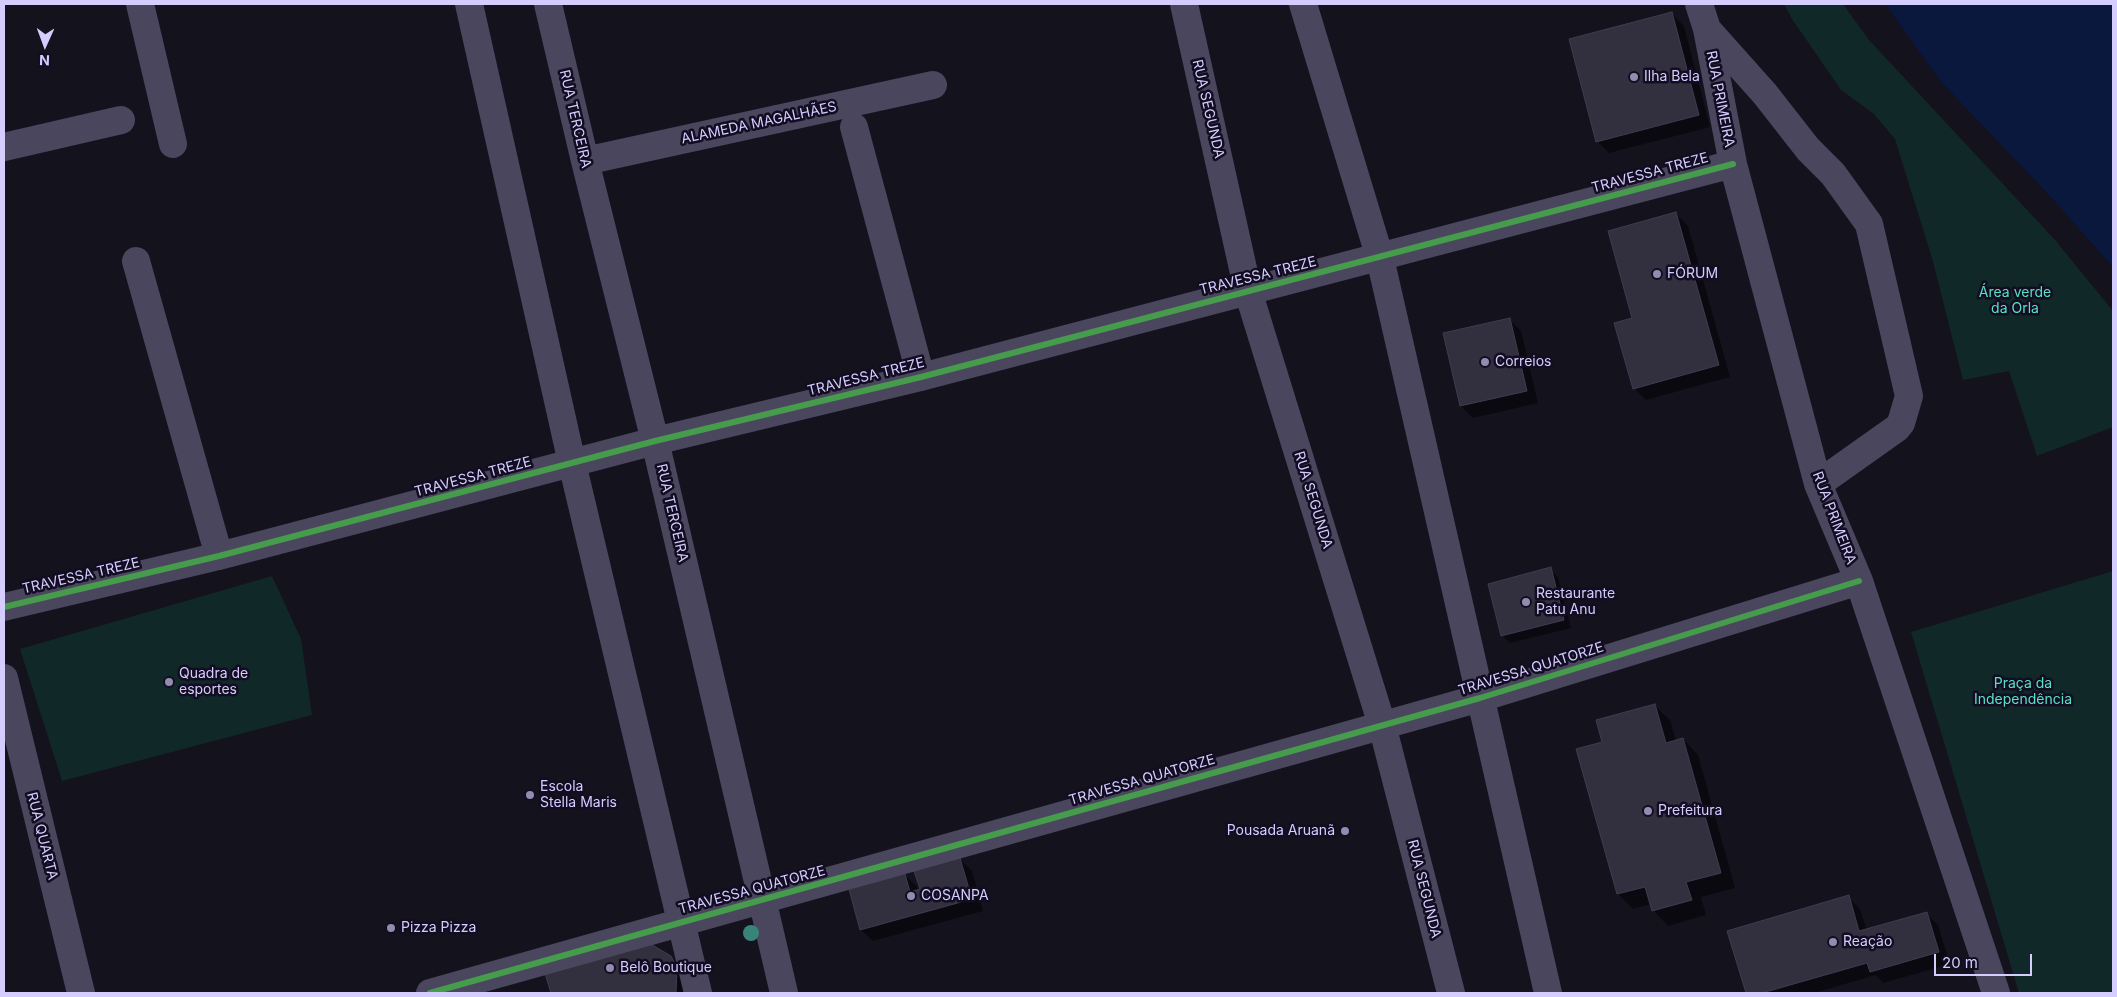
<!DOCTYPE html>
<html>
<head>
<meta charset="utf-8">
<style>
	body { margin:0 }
	#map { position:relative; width:2117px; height:997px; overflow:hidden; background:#14121d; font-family:Inter,sans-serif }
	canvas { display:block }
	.frame { position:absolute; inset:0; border:5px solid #d6cdff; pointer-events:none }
	.north { position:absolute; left:20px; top:20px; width:50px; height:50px; -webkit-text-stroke:4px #120d21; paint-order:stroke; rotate:182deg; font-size:14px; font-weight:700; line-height:20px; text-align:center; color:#d6cdff }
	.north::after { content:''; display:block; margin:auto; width:18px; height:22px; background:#d6cdff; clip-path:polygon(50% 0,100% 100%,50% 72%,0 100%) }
	.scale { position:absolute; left:1934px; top:954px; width:98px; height:22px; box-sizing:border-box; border:2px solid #d6cdff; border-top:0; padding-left:6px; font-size:15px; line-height:18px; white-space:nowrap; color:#d6cdff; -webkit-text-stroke:4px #120d21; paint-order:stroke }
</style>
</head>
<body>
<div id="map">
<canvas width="2117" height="997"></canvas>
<div class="frame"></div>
<div class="north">N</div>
<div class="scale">20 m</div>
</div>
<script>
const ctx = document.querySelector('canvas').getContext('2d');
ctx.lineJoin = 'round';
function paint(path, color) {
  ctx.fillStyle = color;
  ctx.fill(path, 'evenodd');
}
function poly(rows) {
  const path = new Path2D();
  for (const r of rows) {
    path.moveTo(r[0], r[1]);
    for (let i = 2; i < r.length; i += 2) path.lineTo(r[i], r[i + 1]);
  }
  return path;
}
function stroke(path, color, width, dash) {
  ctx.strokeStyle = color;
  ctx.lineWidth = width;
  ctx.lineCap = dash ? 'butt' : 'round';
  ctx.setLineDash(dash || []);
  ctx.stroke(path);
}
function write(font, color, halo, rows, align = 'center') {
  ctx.font = font + ' Inter,sans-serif';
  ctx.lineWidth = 5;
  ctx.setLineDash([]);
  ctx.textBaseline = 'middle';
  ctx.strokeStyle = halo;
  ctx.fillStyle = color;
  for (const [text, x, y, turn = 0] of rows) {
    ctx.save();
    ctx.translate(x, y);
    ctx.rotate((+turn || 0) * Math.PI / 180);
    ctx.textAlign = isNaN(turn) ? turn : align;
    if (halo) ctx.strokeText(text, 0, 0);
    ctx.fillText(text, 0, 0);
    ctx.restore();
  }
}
paint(poly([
	[1784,4,1843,4,1869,40,2055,240,2113,311,2113,427,2037,456,2009,371,1963,380,1932,258,1895,139,1874,114,1841,90,1792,19],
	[2113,571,2113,993,2019,993,1911,632],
	[272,576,301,639,312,715,62,781,20,649]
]), '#112829');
paint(poly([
	[1885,4,2113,4,2113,267,2048,194,1941,82]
]), '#09183c');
paint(poly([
	[1672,14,1684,26,1710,127,1609,153,1597,141],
	[1676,214,1688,226,1730,377,1646,400,1634,388,1634,319],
	[1509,319,1521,331,1538,403,1473,418,1461,406],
	[1550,569,1558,577,1571,628,1510,643,1502,635],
	[1654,705,1670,720,1676,741,1683,739,1698,755,1735,888,1701,897,1706,915,1668,926,1653,910,1651,904,1633,909,1618,894,1604,743],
	[960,859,972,871,983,911,873,941,861,930,905,875,917,887,918,891],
	[1848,897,1860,909,1867,930,1926,913,1938,925,1950,964,1883,983,1876,975,1814,993,1747,993,1729,932],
	[670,957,682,970,689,993,552,993,545,968]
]), '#0007');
const building = poly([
	[1672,12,1699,115,1596,142,1569,39,1672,12],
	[1676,212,1719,365,1633,389,1614,323,1632,318,1608,231,1676,212],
	[1510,318,1527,391,1460,406,1443,333,1510,318],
	[1551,567,1564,620,1501,636,1488,584,1551,567],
	[1655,704,1666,743,1683,738,1721,873,1686,882,1692,900,1652,911,1645,887,1617,894,1576,749,1602,742,1596,720,1655,704],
	[960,858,972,899,860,930,849,889,905,874,910,892,920,889,914,871,960,858],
	[1849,895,1859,931,1927,912,1939,952,1870,972,1867,963,1762,993,1746,993,1727,931,1849,895],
	[649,943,671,956,677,968,676,993,551,993,543,967,649,943]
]);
paint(building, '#322f3f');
stroke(building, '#413b51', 1);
stroke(poly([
	[140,4,173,144],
	[469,4,572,463,698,993],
	[548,4,585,161,655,441,784,993],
	[1184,4,1248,291,1382,725,1451,993],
	[1303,4,1380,258,1548,993],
	[1699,4,1707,29,1733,164,1818,484,1859,581,1996,993],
	[1707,29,1765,94,1808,149,1833,174,1869,224,1909,396,1901,423,1897,428,1818,484],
	[854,127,921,377],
	[4,147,121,120],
	[585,161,933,85],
	[136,261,219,556],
	[4,607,219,556,655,441,921,377,1733,164],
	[430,993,1480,698,1859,581]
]), '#49465e', 28);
stroke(poly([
	[4,678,81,993]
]), '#49465e', 28);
stroke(poly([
	[4,607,219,556,655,441,921,377,1733,164],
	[430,993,1480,698,1859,581]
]), '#469c4c', 6);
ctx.fillStyle = '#39847a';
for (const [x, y] of [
	[751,933]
]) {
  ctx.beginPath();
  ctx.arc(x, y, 8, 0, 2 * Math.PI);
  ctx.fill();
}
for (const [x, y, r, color] of [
	[1634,77,5,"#928cb0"],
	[1657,274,5,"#928cb0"],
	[1485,362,5,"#928cb0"],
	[1526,602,5,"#928cb0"],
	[169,682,5,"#928cb0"],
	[530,795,5,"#928cb0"],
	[1648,811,5,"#928cb0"],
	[1345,831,5,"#928cb0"],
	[911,896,5,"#928cb0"],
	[391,928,5,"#928cb0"],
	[1833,942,5,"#928cb0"],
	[610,968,5,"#928cb0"]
]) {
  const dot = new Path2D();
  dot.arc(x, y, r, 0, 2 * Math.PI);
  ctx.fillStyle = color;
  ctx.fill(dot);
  stroke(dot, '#120d21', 2);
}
write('14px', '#d6cdff', '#120d21', [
	["Ilha Bela",1644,77],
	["FÓRUM",1667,274],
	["Correios",1495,362],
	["Restaurante",1536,594],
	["Patu Anu",1536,610],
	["Quadra de",179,674],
	["esportes",179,690],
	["Escola",540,787],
	["Stella Maris",540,803],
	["Prefeitura",1658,811],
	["Pousada Aruanã",1335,831,"right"],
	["COSANPA",921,896],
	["Pizza Pizza",401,928],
	["Reação",1843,942],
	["Belô Boutique",620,968]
], 'left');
write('14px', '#d6cdff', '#120d21', [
	["RUA PRIMEIRA",1720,99,79],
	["RUA SEGUNDA",1208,109,77],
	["RUA TERCEIRA",575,119,77],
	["ALAMEDA MAGALHÃES",759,123,-12],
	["TRAVESSA TREZE",1650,173,-15],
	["TRAVESSA TREZE",1258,276,-14],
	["TRAVESSA TREZE",866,377,-14],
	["TRAVESSA TREZE",473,477,-15],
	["RUA SEGUNDA",1313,500,73],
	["RUA TERCEIRA",672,513,77],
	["RUA PRIMEIRA",1834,518,69],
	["TRAVESSA TREZE",81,576,-13],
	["TRAVESSA QUATORZE",1531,669,-17],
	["TRAVESSA QUATORZE",1142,780,-16],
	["RUA QUARTA",42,836,76],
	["RUA SEGUNDA",1424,889,76],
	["TRAVESSA QUATORZE",752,890,-15]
]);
write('14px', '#57e1c7', '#120d21', [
	["Área verde",2015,293],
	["da Orla",2015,309],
	["Praça da",2023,684],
	["Independência",2023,700]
]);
</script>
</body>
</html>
